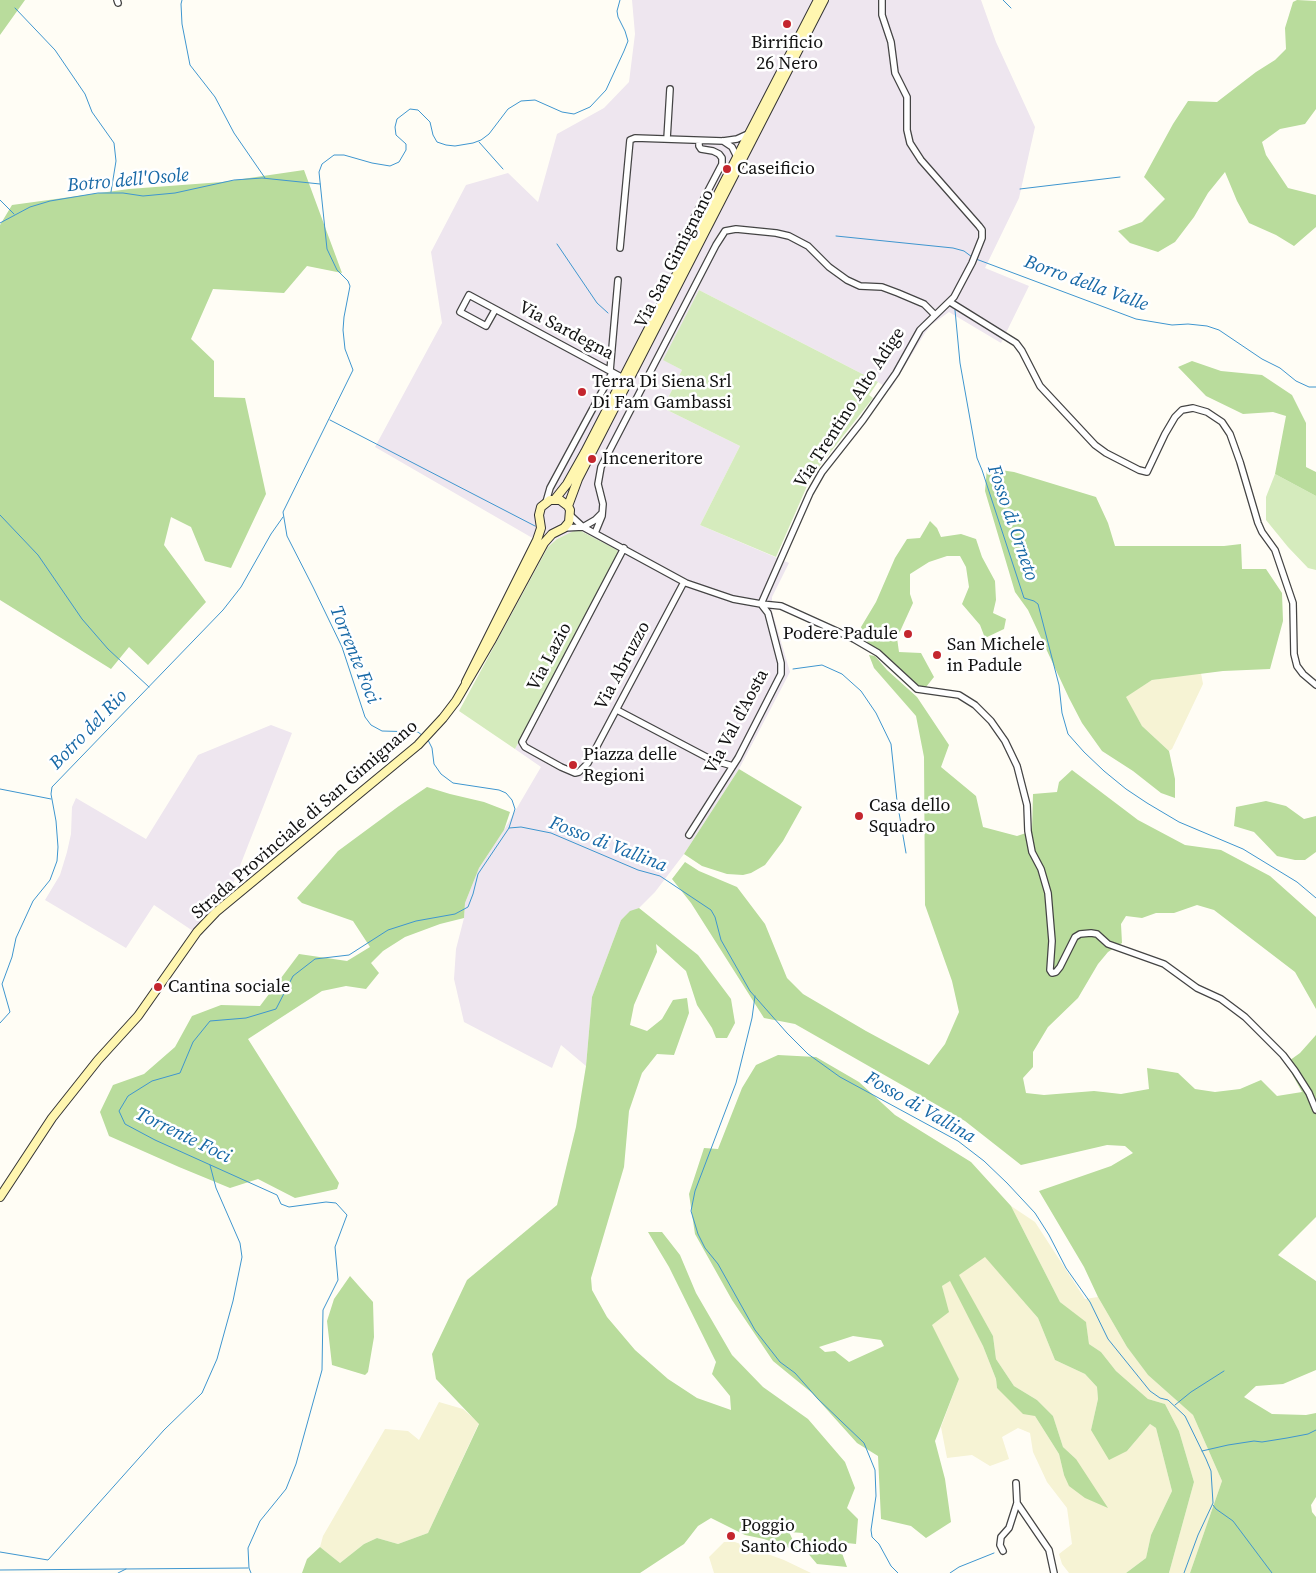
<!DOCTYPE html>
<html>
<head>
<meta charset="utf-8">
<style>
	body { margin:0 }
	canvas { display:block; background:#fffdf5 }
</style>
</head>
<body>
<canvas width="1316" height="1573"></canvas>
<script>
const ctx = document.querySelector('canvas').getContext('2d');
ctx.lineJoin = 'round';
function paint(path, color) {
  ctx.fillStyle = color;
  ctx.fill(path, 'evenodd');
}
function poly(rows) {
  const path = new Path2D();
  for (const r of rows) {
    path.moveTo(r[0], r[1]);
    for (let i = 2; i < r.length; i += 2) path.lineTo(r[i], r[i + 1]);
  }
  return path;
}
function stroke(path, color, width, dash) {
  ctx.strokeStyle = color;
  ctx.lineWidth = width;
  ctx.lineCap = dash ? 'butt' : 'round';
  ctx.setLineDash(dash || []);
  ctx.stroke(path);
}
function write(font, color, halo, rows, align = 'center') {
  ctx.font = font + ' "Source Serif 4",serif';
  ctx.lineWidth = 5;
  ctx.setLineDash([]);
  ctx.textBaseline = 'middle';
  ctx.strokeStyle = halo;
  ctx.fillStyle = color;
  for (const [text, x, y, turn = 0] of rows) {
    ctx.save();
    ctx.translate(x, y);
    ctx.rotate((+turn || 0) * Math.PI / 180);
    ctx.textAlign = isNaN(turn) ? turn : align;
    if (halo) ctx.strokeText(text, 0, 0);
    ctx.fillText(text, 0, 0);
    ctx.restore();
  }
}
paint(poly([
	[632,0,981,0,996,42,1035,127,1019,198,985,268,1029,286,1001,343,949,312,931,325,925,333,890,390,878,382,699,290,664,360,682,370,663,408,740,446,700,525,789,563,772,597,772,611,790,672,739,769,684,854,655,892,639,908,630,912,621,920,592,997,586,1066,561,1045,552,1068,464,1022,454,979,456,949,464,918,465,903,479,868,504,830,541,767,515,749,618,553,617,550,579,530,556,539,548,547,375,447,442,323,431,252,466,185,508,173,538,202,557,134,604,108,629,82,635,34],
	[271,725,292,733,229,894,193,931,154,905,126,948,45,900,60,875,67,852,71,834,72,807,76,798,146,839,198,755]
]), '#eee6ef');
paint(poly([
	[1201,673,1203,684,1172,749,1169,751,1142,726,1125,697,1152,680],
	[1011,1206,1035,1222,1085,1299,1098,1297,1127,1347,1148,1375,1193,1415,1222,1481,1190,1573,1169,1573,1194,1482,1179,1431,1165,1404,1148,1399,1116,1371,1101,1352,1089,1344,1086,1323,1060,1302],
	[985,1256,1038,1318,1055,1360,1085,1374,1097,1387,1098,1399,1091,1430,1127,1451,1150,1424,1156,1428,1172,1491,1151,1535,1146,1558,1126,1573,1069,1573,1062,1564,1059,1554,1072,1544,1067,1508,1047,1482,1033,1452,1030,1433,1018,1428,1002,1437,1009,1459,990,1466,972,1455,947,1458,941,1427,959,1379,931,1325,948,1312,942,1286,951,1280,983,1346,996,1379,997,1388,1035,1416,1059,1454,1064,1475,1076,1459,1063,1447,1053,1416,1037,1400,1014,1386,996,1359,993,1336,958,1275],
	[439,1402,463,1409,479,1423,428,1533,398,1544,377,1538,364,1544,340,1563,320,1547,323,1536,385,1429,408,1431,419,1440],
	[724,1542,735,1542,784,1560,811,1573,714,1573,709,1557]
]), '#f6f3d4');
paint(poly([
	[699,290,878,382,869,395,873,398,811,477,776,557,700,525,740,446,663,408,682,370,663,360],
	[1275,474,1316,496,1316,570,1308,568,1288,547,1266,520,1266,497],
	[576,530,579,530,617,550,618,553,515,749,459,711,548,547,557,539]
]), '#d5ebbd');
paint(poly([
	[0,0,25,0,0,35],
	[1297,0,1316,1,1316,109,1305,124,1280,129,1262,142,1266,155,1288,188,1316,195,1316,227,1294,246,1276,235,1249,223,1237,201,1225,172,1208,193,1194,217,1175,242,1158,252,1130,243,1118,231,1142,222,1165,199,1144,177,1173,124,1188,101,1217,102,1256,72,1275,60,1286,49,1285,28,1293,2],
	[304,170,342,273,307,266,284,293,213,289,191,339,214,361,214,397,245,398,266,494,231,568,205,561,191,527,171,517,164,545,206,602,148,665,129,647,111,669,0,600,0,225,12,205,129,189,222,182],
	[1192,361,1221,371,1262,375,1292,395,1306,423,1306,467,1316,472,1316,496,1275,474,1286,416,1273,412,1243,414,1206,396,1178,367],
	[987,468,1014,472,1096,497,1108,523,1115,546,1224,546,1241,544,1242,569,1266,569,1282,593,1283,621,1270,669,1223,671,1152,680,1126,697,1142,726,1169,751,1175,779,1175,798,1161,793,1133,771,1102,751,1082,723,1069,698,1028,610,1015,592,985,491],
	[930,521,937,528,941,537,961,534,976,539,982,557,995,581,996,600,993,613,1006,619,1004,629,985,638,980,625,962,604,969,587,966,567,960,556,947,556,929,562,910,574,910,594,913,603,897,638,899,652,921,653,934,677,926,687,923,687,914,684,864,639,861,627,876,602,895,558,907,539,920,538],
	[869,655,875,656,887,670,917,697,949,745,941,767,976,796,983,827,1017,836,1032,831,1033,794,1057,792,1059,782,1072,770,1138,820,1185,845,1221,850,1270,876,1316,917,1316,1009,1295,972,1214,910,1197,905,1174,913,1156,913,1142,918,1126,916,1121,924,1122,943,1108,952,1098,964,1078,998,1048,1027,1033,1052,1033,1067,1023,1078,1026,1093,1044,1095,1094,1091,1121,1094,1149,1089,1147,1068,1178,1073,1195,1089,1215,1092,1240,1089,1261,1080,1277,1096,1302,1092,1286,1063,1300,1053,1316,1035,1316,1217,1278,1255,1316,1281,1316,1370,1283,1384,1256,1386,1244,1397,1272,1414,1306,1415,1316,1413,1316,1497,1311,1505,1312,1512,1316,1517,1316,1573,1190,1573,1222,1481,1193,1415,1148,1375,1127,1347,1098,1297,1084,1267,1039,1191,1111,1166,1133,1153,1125,1146,1107,1145,1021,1165,965,1121,795,1024,764,1018,691,903,672,879,685,862,699,871,737,887,765,924,787,978,803,994,866,1031,929,1065,945,1044,959,1012,952,981,925,905,924,757,916,716,874,668],
	[739,769,802,807,783,841,765,865,751,873,743,875,727,874,702,866,684,854],
	[427,787,450,794,484,802,510,812,504,830,479,868,465,903,464,918,440,924,405,937,383,951,371,963,379,973,366,989,346,986,322,991,248,1039,339,1183,337,1189,295,1198,258,1179,230,1188,179,1167,109,1136,100,1112,113,1085,144,1074,175,1047,192,1016,221,1005,260,1006,299,954,347,961,370,947,353,921,302,903,297,898,338,851,399,806],
	[1266,801,1286,806,1304,819,1316,816,1316,852,1305,860,1295,860,1277,856,1254,832,1234,826,1236,807],
	[639,908,698,955,731,999,735,1023,727,1038,716,1038,712,1028,697,1005,686,971,656,944,657,952,634,1005,630,1025,647,1031,662,1019,673,1000,687,998,689,1013,674,1055,657,1054,642,1073,629,1111,624,1167,591,1278,592,1290,607,1317,635,1350,668,1379,697,1398,731,1410,730,1396,712,1374,716,1362,669,1267,648,1232,662,1232,680,1255,696,1293,732,1355,763,1387,808,1419,845,1462,855,1488,847,1508,858,1519,856,1544,838,1542,847,1567,817,1564,806,1551,803,1533,789,1532,798,1551,764,1539,745,1535,711,1518,698,1526,684,1544,640,1573,302,1573,307,1559,320,1547,340,1563,364,1544,377,1538,398,1544,428,1533,479,1424,436,1379,432,1354,467,1280,557,1205,576,1127,586,1066,592,997,621,920,630,911],
	[778,1055,816,1057,859,1082,895,1115,971,1162,1011,1206,1060,1302,1086,1322,1089,1344,1101,1352,1116,1371,1148,1399,1165,1404,1179,1431,1194,1482,1169,1573,1126,1573,1146,1558,1151,1535,1172,1491,1156,1428,1150,1424,1127,1451,1109,1460,1091,1430,1098,1399,1097,1387,1085,1374,1055,1360,1038,1318,985,1257,959,1275,993,1336,996,1359,1014,1386,1037,1400,1053,1416,1063,1447,1076,1459,1108,1508,1085,1498,1069,1486,1064,1475,1059,1454,1035,1416,1023,1414,997,1388,996,1379,983,1346,950,1281,942,1286,949,1312,932,1325,959,1379,935,1441,945,1479,951,1522,926,1538,911,1526,881,1519,878,1456,857,1443,812,1393,773,1361,732,1300,695,1234,689,1194,704,1148,718,1149,742,1088,756,1065],
	[853,1336,881,1340,884,1346,849,1362,835,1351,825,1352,819,1347],
	[350,1276,373,1302,374,1337,368,1372,365,1375,332,1365,327,1321,334,1299]
]), '#b9dc9c');
stroke(poly([
	[182,0,181,4,182,24,190,65,215,97,234,133,265,178],
	[1003,0,1011,8],
	[15,8,55,50,85,94,92,112,114,143,116,161,111,192],
	[479,142,503,169],
	[1020,189,1120,177],
	[0,200,14,214],
	[0,223,30,207,50,201,98,193,123,193,143,196,175,193,234,180,262,178,320,184],
	[836,236,953,248,964,251,972,257],
	[557,244,597,303,608,313],
	[976,259,1136,319,1172,325,1188,324,1207,326,1219,330,1262,359,1280,368,1296,381,1309,387,1316,387],
	[955,310,960,363,977,458,982,470,1024,598,1034,601,1038,604,1059,685,1062,713,1068,734,1084,752,1104,771,1126,789,1147,803,1179,822,1243,849,1297,882,1316,898],
	[330,420,535,526],
	[0,515,38,555,82,619,108,649,149,687],
	[793,669,822,665,842,674,861,691,876,713,891,744,897,801,906,853],
	[423,736,418,732,382,731,371,725,365,717,342,647,313,587,287,536,283,512,353,370,345,349,343,330,344,317,350,286,348,281,337,270,327,249,319,172,322,164,334,155,344,155,372,163,390,166,399,162,406,150,406,144,396,135,395,127,397,119,410,109,418,110,430,122,433,135,437,142,446,145,455,146,473,143,481,140,489,134,508,109,521,101,535,100,562,112,574,114,590,107,606,90,624,51,628,41,625,31,618,17,617,11,620,0],
	[0,789,51,799],
	[509,828,521,827,551,833,638,870,660,876,711,910,715,917,721,940,750,991,787,1033,808,1054,840,1077,958,1141,984,1161,1007,1183,1035,1213,1049,1235,1066,1268,1090,1302,1108,1339,1150,1391,1160,1398,1168,1400,1185,1416,1206,1459,1211,1471,1213,1503,1198,1535,1184,1573],
	[755,996,752,1018,736,1083,695,1191,691,1211,698,1234,705,1248,718,1264,755,1330,780,1362,795,1373,818,1399,864,1443,875,1470,876,1496,871,1530,872,1537,879,1544,891,1566,898,1573],
	[0,1023,10,1012,2,984,12,957,16,938,33,901,50,880,57,861,58,847,56,821,51,794,52,787,223,610,241,587,271,534,283,517],
	[1175,1405,1191,1392,1224,1371],
	[1202,1451,1228,1445,1254,1441,1262,1442,1287,1438,1308,1434,1316,1430],
	[1213,1505,1216,1509,1233,1521,1272,1573],
	[0,1552,48,1560,164,1430,202,1393,217,1359,233,1301,242,1257,240,1243,216,1188,210,1165],
	[0,1570,248,1568],
	[118,1573,126,1569],
	[251,1573,249,1568,248,1548,260,1521,286,1489,296,1464,322,1370,323,1310,338,1280,335,1247,347,1215,336,1203,326,1202,289,1207,281,1204,277,1195,155,1140,125,1124,119,1111,128,1096,152,1081,180,1073,193,1042,210,1021,246,1018,276,1009,293,976,315,959,349,955,388,930,416,921,455,914,468,907,473,894,478,874,509,828,515,809,512,800,506,793,499,790,453,783,441,774,434,764,432,748,428,740],
	[950,1573,959,1567,994,1553]
]), '#3f96cf', 1);
const street = poly([
	[117,0,118,3],
	[882,0,882,15,891,42,895,73,907,97,907,130,910,143,921,160,979,226,982,230,982,238,972,263,954,297,920,330,896,373,863,420,822,472,810,493,761,604,781,606,854,639,878,653,917,689,959,695,975,705,991,721,1005,741,1017,766,1027,805,1028,831,1032,852,1041,869,1048,893,1052,941,1050,970,1052,973,1056,972,1060,967,1075,937,1080,934,1091,933,1097,934,1108,944,1164,964,1197,988,1221,999,1245,1017,1283,1055,1295,1071,1309,1093,1316,1110],
	[667,139,670,89],
	[723,141,732,147,737,157],
	[620,248,630,140,635,138,723,141,737,139,748,134],
	[676,252,722,164,722,158,719,154,713,151,701,149,699,146,699,141],
	[950,302,1016,343,1022,351,1040,386,1095,445,1106,453,1139,470,1147,472,1165,434,1175,417,1182,410,1193,408,1207,412,1222,422,1230,434,1240,462,1258,523,1262,532,1275,550,1293,603,1294,654,1297,666,1303,674,1316,685],
	[495,310,486,326,460,312,469,295,623,378],
	[610,371,618,280],
	[546,502,550,488,612,373],
	[570,515,583,527,686,583,733,599,761,604,768,613,781,663,781,674,738,758,689,835],
	[564,528,583,527,595,520,602,513],
	[595,533,602,516,603,504,598,484,601,467,716,245,725,231,736,229,776,233,789,236,808,246,829,267,847,280,860,286,882,287,898,293,924,304,935,315],
	[624,548,522,742,525,747,561,767,575,773,579,772,588,763,684,582],
	[617,710,712,760,733,766],
	[1016,1483,1017,1503],
	[1003,1551,1000,1545,1001,1537,1009,1528,1017,1503,1049,1550,1054,1573]
]);
const secondary = poly([
	[555,499,567,484,585,452,818,0],
	[568,506,578,479,824,0],
	[0,1197,52,1118,98,1060,138,1016,197,932,216,912,418,745,443,718,456,701,491,641,544,543,552,534,564,528,569,522,570,510,568,506,560,500,550,500,541,507,539,515,541,528,537,540,466,682]
]);
stroke(street, '#444', 8);
stroke(secondary, '#333', 10);
stroke(street, '#fff', 5.5);
stroke(secondary, '#fff6b0', 8);
for (const [x, y, r, color] of [
	[787,24,5,"#c4262e"],
	[727,169,5,"#c4262e"],
	[582,392,5,"#c4262e"],
	[592,459,5,"#c4262e"],
	[908,634,5,"#c4262e"],
	[937,655,5,"#c4262e"],
	[573,765,5,"#c4262e"],
	[859,816,5,"#c4262e"],
	[158,987,5,"#c4262e"],
	[731,1536,5,"#c4262e"]
]) {
  const dot = new Path2D();
  dot.arc(x, y, r, 0, 2 * Math.PI);
  ctx.fillStyle = color;
  ctx.fill(dot);
  stroke(dot, '#fff', 2);
}
write('18px', '#111', '#fff', [
	["Birrificio",787,43,"center"],
	["26 Nero",787,64,"center"],
	["Caseificio",737,169],
	["Terra Di Siena Srl",592,382],
	["Di Fam Gambassi",592,403],
	["Inceneritore",602,459],
	["Podere Padule",898,634,"right"],
	["San Michele",947,645],
	["in Padule",947,666],
	["Piazza delle",583,755],
	["Regioni",583,776],
	["Casa dello",869,806],
	["Squadro",869,827],
	["Cantina sociale",168,987],
	["Poggio",741,1526],
	["Santo Chiodo",741,1547]
], 'left');
write('18px', '#111', '#fff', [
	["Via San Gimignano",675,259,-63],
	["Via Sardegna",566,331,28],
	["Via Trentino Alto Adige",850,408,-57],
	["Via Lazio",550,657,-62],
	["Via Abruzzo",623,666,-62],
	["Via Val d'Aosta",737,722,-62],
	["Strada Provinciale di San Gimignano",305,820,-41]
]);
write('italic 19px', '#1768a6', '#fff', [
	["Botro dell'Osole",128,181,-5],
	["Borro della Valle",1086,284,20],
	["Fosso di Orneto",1012,523,71],
	["Torrente Foci",354,655,68],
	["Botro del Rio",89,730,-46],
	["Fosso di Vallina",608,845,21],
	["Fosso di Vallina",920,1108,30],
	["Torrente Foci",183,1136,26]
]);
</script>
</body>
</html>
